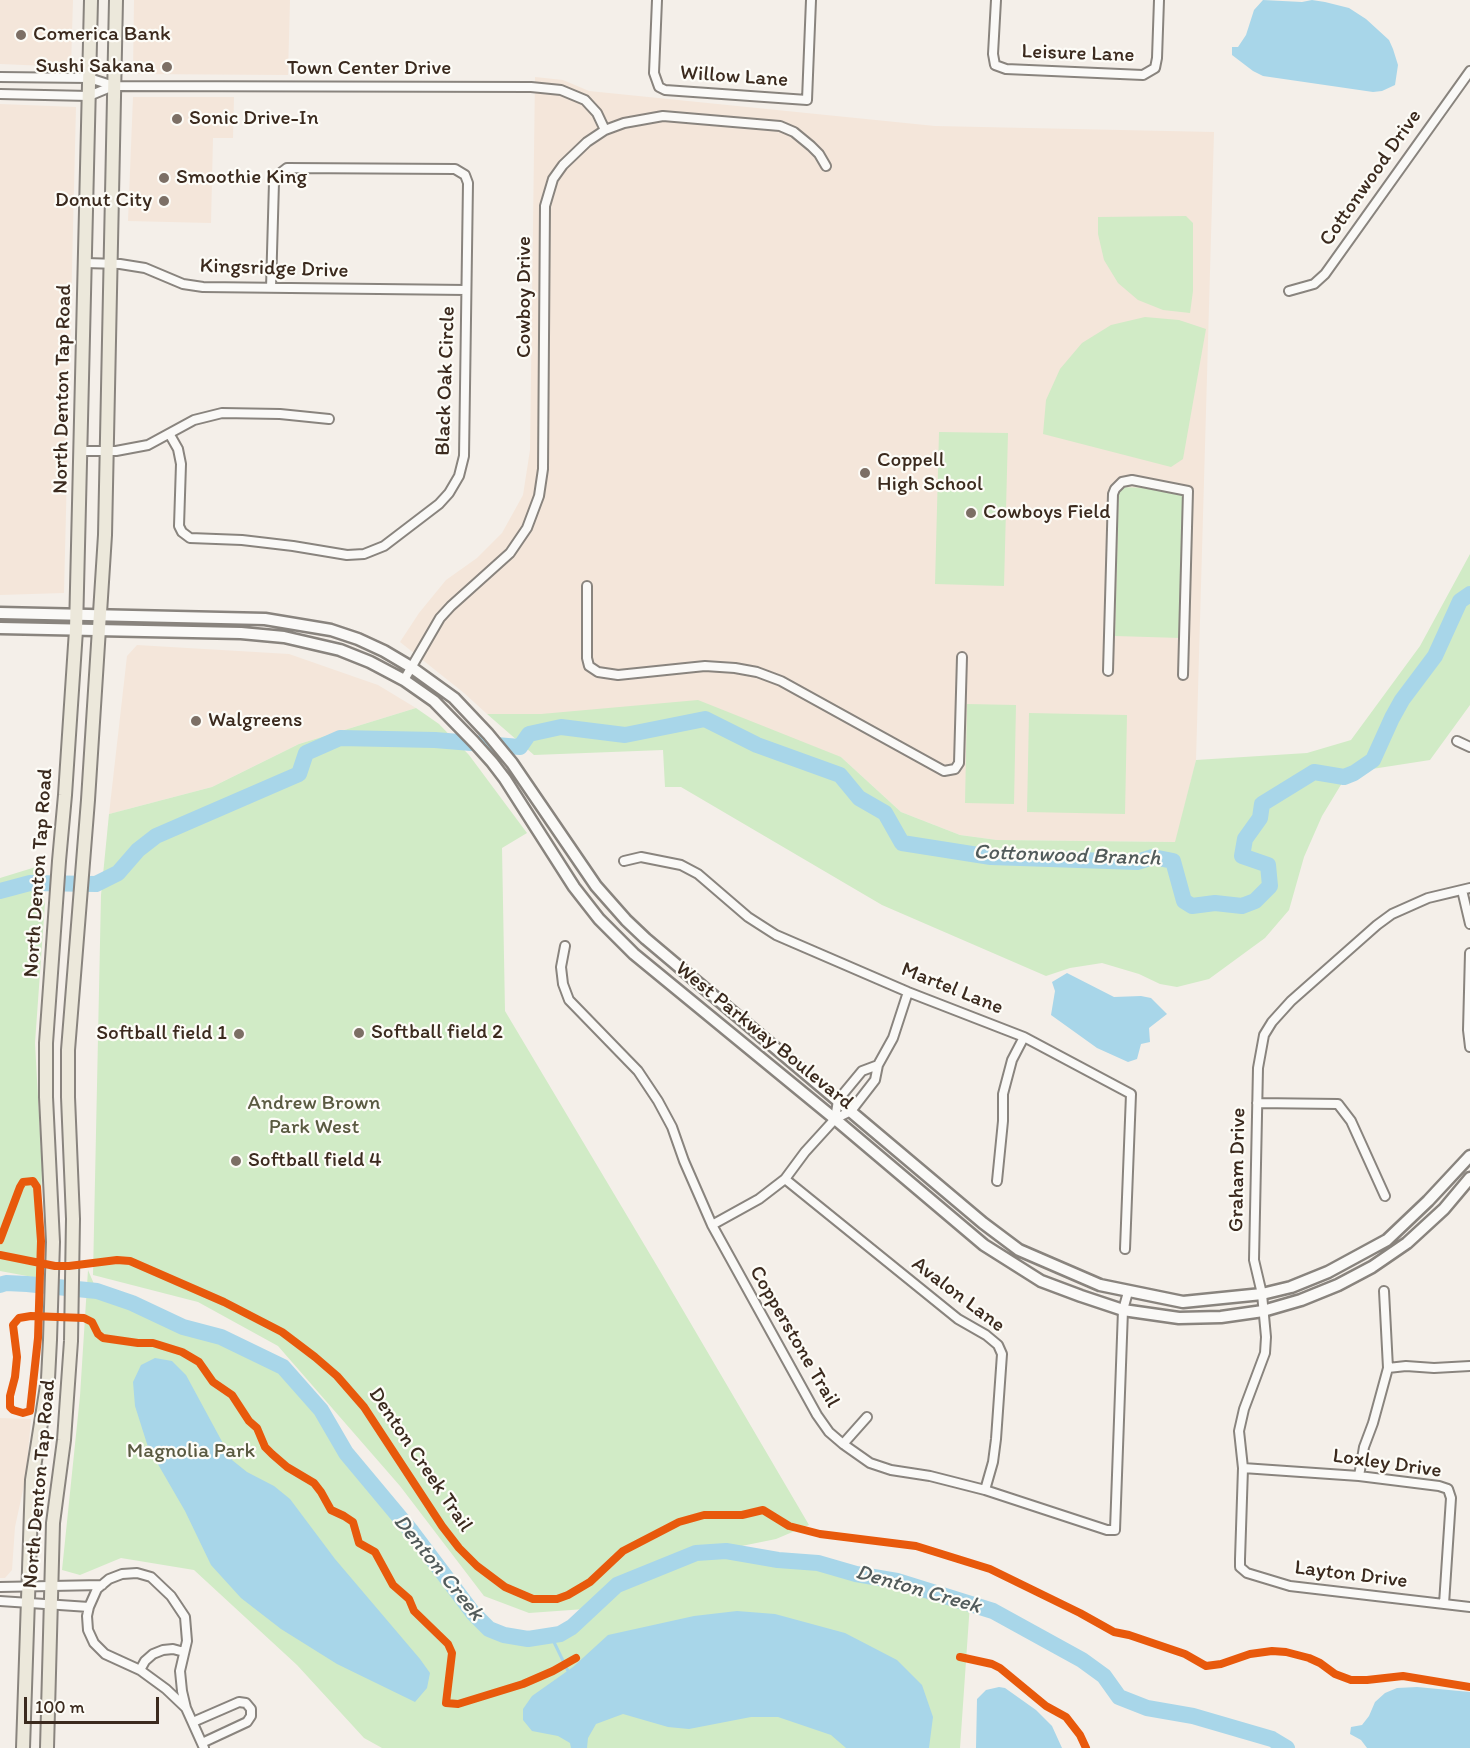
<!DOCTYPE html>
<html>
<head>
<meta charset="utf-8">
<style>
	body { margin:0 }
	#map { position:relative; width:1470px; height:1748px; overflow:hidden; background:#f4efe9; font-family:Itim,sans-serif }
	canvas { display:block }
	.scale { position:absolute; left:24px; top:1697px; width:135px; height:27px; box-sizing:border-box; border:3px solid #3b2a1e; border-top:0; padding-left:8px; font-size:18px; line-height:21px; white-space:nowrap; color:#3b2a1e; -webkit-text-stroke:4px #fdfcf7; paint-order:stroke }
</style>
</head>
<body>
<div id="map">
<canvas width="1470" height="1748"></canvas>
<div class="scale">100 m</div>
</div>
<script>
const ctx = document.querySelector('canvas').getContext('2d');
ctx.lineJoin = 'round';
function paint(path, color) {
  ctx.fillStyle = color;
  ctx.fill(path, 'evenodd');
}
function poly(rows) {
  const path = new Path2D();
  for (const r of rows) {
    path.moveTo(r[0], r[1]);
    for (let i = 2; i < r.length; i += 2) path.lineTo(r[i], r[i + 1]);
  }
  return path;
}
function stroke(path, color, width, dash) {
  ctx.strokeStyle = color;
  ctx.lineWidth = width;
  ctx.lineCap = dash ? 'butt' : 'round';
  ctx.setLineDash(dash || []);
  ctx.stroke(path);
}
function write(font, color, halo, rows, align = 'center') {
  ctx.font = font + ' Itim,sans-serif';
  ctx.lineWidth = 4.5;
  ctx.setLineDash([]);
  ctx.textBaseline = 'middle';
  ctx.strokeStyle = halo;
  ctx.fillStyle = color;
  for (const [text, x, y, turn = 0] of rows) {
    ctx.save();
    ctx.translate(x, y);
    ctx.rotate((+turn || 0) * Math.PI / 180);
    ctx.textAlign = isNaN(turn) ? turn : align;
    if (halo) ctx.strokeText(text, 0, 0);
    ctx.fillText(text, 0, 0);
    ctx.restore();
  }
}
paint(poly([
	[0,0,73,0,71,67,0,64],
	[134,0,290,0,288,75,133,74],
	[535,77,563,80,589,91,935,126,1214,132,1196,760,1176,842,997,840,960,835,901,812,841,757,541,714,487,714,464,693,400,642,419,613,446,580,477,558,502,533,523,495,530,450],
	[133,97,234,97,233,138,213,138,211,223,128,221],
	[0,104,76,107,64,593,0,595],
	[137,645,289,654,378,685,416,708,299,744,212,787,109,814,127,656],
	[0,1418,31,1419,26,1476,15,1527,12,1570,5,1578,0,1578]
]), '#f4e6da');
paint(poly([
	[1186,216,1193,223,1193,291,1190,313,1163,310,1138,300,1118,283,1104,260,1098,234,1098,217],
	[1145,317,1179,320,1206,329,1183,459,1171,467,1043,434,1046,400,1060,369,1082,343,1111,325],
	[939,432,1008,433,1004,586,935,584],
	[1119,487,1185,489,1181,638,1115,636],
	[1470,554,1470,705,1430,760,1372,769,1342,783,1322,816,1304,857,1289,910,1265,938,1209,979,1177,987,1160,984,1139,974,1102,963,1070,968,1046,976,882,905,681,787,665,787,663,750,534,755,487,714,541,714,698,700,841,757,901,812,960,835,997,840,1175,842,1196,760,1307,753,1351,740,1420,646],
	[967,704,1016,705,1014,804,965,803],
	[416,708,439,724,469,755,527,833,502,848,505,1011,660,1271,809,1525,776,1539,717,1551,726,1551,778,1560,818,1563,856,1574,897,1581,970,1603,960,1748,382,1748,364,1738,297,1665,194,1570,121,1558,80,1575,62,1570,80,1396,88,1270,97,1291,132,1303,183,1327,221,1337,283,1367,321,1410,346,1453,412,1532,473,1613,489,1629,504,1635,528,1639,560,1634,572,1627,601,1600,585,1609,529,1613,484,1596,400,1486,278,1346,198,1302,93,1275,101,895,109,814,212,787,299,744],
	[1029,713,1127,715,1125,814,1027,812],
	[39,866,45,903,35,1043,42,1170,38,1278,0,1271,0,878]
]), '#d1ebc6');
paint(poly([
	[1263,0,1302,2,1312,0,1325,2,1349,8,1366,19,1389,40,1393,49,1398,65,1395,85,1382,91,1373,92,1263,76,1253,71,1232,55,1232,47,1238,47,1246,35,1254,10],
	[1067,973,1114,997,1141,996,1151,998,1167,1014,1149,1028,1150,1042,1141,1044,1137,1059,1128,1062,1097,1048,1051,1015,1055,991,1052,982],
	[155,1358,172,1361,186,1375,232,1460,247,1472,274,1486,290,1499,335,1559,420,1659,430,1673,427,1688,415,1702,337,1664,281,1629,241,1598,211,1565,185,1511,148,1447,135,1406,133,1382,141,1365],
	[737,1611,775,1614,845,1633,897,1660,922,1685,933,1717,929,1748,846,1748,831,1735,778,1717,751,1717,689,1729,668,1727,623,1714,596,1724,588,1738,587,1748,571,1748,570,1743,558,1736,532,1731,523,1720,523,1709,532,1696,573,1667,608,1635,694,1616],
	[999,1687,1005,1688,1036,1710,1052,1726,1062,1748,976,1748,977,1699,986,1690],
	[1417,1687,1470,1692,1470,1748,1367,1748,1361,1740,1350,1734,1351,1727,1362,1725,1369,1716,1375,1702,1385,1693,1397,1688]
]), '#a8d6e9');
stroke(poly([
	[551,1636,569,1673]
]), '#a8d6e9', 3);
stroke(poly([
	[0,891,30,883,96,884,118,873,138,850,156,836,299,774,306,753,340,738,435,740,520,747,529,734,561,727,625,735,705,719,757,745,840,775,859,798,885,813,902,843,991,857,1137,862,1153,857,1173,861,1184,901,1192,906,1215,903,1242,906,1255,901,1270,886,1268,865,1242,856,1245,839,1260,818,1262,804,1314,772,1344,777,1354,773,1373,760,1392,718,1402,700,1435,656,1460,601,1470,594],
	[0,1285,6,1283,27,1284,97,1291,132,1303,183,1327,221,1337,283,1367,321,1410,346,1453,412,1532,473,1613,489,1629,504,1635,528,1639,560,1634,572,1627,617,1585,696,1553,726,1551,778,1560,818,1563,856,1574,897,1581,993,1611,1082,1660,1104,1676,1119,1697,1147,1708,1193,1716,1272,1739,1287,1748]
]), '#a8d6e9', 16);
const minor = poly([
	[657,0,654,73,659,87,665,90,807,100,811,0],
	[996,0,993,54,995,65,1006,69,1143,75,1155,68,1157,58,1159,0],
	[0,77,89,78,114,86,531,87,561,90,585,100,597,113,605,130],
	[0,94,89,96,113,86],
	[85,263,120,264,145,268,183,284,203,287,466,290],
	[1289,291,1314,284,1325,274,1470,71],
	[170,435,178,449,181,464,179,526,182,532,190,538,242,540,293,546,347,555,364,554,384,546,439,504,449,493,459,476,464,456,468,183,465,175,455,169,287,168,278,175,274,182,271,288],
	[81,451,116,451,148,445,194,420,222,413,280,414,329,419],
	[587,586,587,658,589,666,598,672,618,675,705,666,735,668,757,672,781,681,944,771,955,769,959,763,962,657],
	[1108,671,1113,494,1115,489,1122,482,1132,480,1188,491,1183,675],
	[404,680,440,618,451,606,510,553,527,528,539,496,543,469,545,206,553,179,563,165,587,142,605,130,624,123,663,116,780,126,794,132,811,146,819,154,826,166],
	[1457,741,1470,747],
	[624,861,641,857,681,865,698,874,748,917,776,935,908,992,1024,1037,1131,1094,1125,1249],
	[1470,888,1428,898,1392,914,1377,925,1291,1001,1272,1022,1264,1035,1258,1068,1254,1260,1262,1294,1266,1337,1265,1353,1244,1409,1239,1431,1243,1468,1240,1559,1240,1567,1247,1573,1290,1586,1470,1607],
	[1462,890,1470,924],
	[565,946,561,967,563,984,569,1000,638,1071,658,1101,672,1127,684,1161,712,1225,817,1415,829,1432,843,1444,870,1463,891,1470,930,1476,985,1490,1107,1530,1115,1530,1123,1310,1128,1292],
	[1470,953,1468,1030,1470,1047],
	[1257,1103,1338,1104,1351,1121,1385,1196],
	[835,1119,838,1100,862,1071,878,1065],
	[785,1179,958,1319,986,1335,998,1345,1002,1354,996,1439,993,1462,985,1490],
	[997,1181,1003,1121,1003,1094,1012,1060,1024,1037],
	[712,1225,759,1199,785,1179,805,1152,835,1119,851,1111,875,1080,878,1065,893,1038,908,992],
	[1388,1368,1406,1366,1434,1368,1470,1366],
	[843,1444,867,1417],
	[1243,1468,1359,1476,1439,1486,1448,1489,1451,1498,1444,1604],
	[1359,1476,1364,1447,1373,1423,1388,1368,1384,1291],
	[0,1587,102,1585],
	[0,1601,89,1607],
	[140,1670,145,1661,153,1654,163,1650,173,1649,184,1652],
	[186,1708,166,1689,140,1670,105,1654,94,1643,88,1630,87,1616,89,1607,97,1589,109,1579,122,1574,137,1573,151,1577,171,1596,185,1617,187,1641,180,1671,182,1691,186,1708,204,1748],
	[193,1722,239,1702,246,1703,251,1709,251,1716,247,1722,202,1743]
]);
const tertiary = poly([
	[0,613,265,619,331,630,358,639,384,651,411,667,454,698,488,734,512,763,596,886,626,920,646,939,983,1223,1019,1250,1100,1285,1183,1302,1262,1294,1291,1287,1328,1272,1387,1240,1428,1201,1470,1156],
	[0,628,241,633,284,637,340,650,370,662,404,680,434,701,474,742,492,762,505,779,574,887,599,919,634,954,835,1119,984,1245,1041,1281,1081,1296,1123,1310,1179,1318,1221,1317,1263,1311,1301,1300,1338,1285,1372,1267,1407,1243,1444,1209,1470,1178]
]);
const primary = poly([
	[23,1748,32,1480,48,1379,50,1340,53,1242,46,1097,46,1043,59,861,65,795,76,630,91,0],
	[47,1748,53,1523,64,1440,71,1341,73,1219,68,1097,68,1050,88,800,105,535,116,0]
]);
stroke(minor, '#89847e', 12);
stroke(tertiary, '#89847e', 15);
stroke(primary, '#89847e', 16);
stroke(minor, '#faf9f7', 8);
stroke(tertiary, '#faf9f7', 10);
stroke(primary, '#ece8db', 12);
stroke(poly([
	[0,1240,20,1187,23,1182,33,1181,37,1187,41,1241,38,1338,30,1411,23,1413,13,1410,10,1407,10,1396,15,1377,17,1357,13,1325,19,1318,31,1316,84,1318,92,1322,98,1334,103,1338,138,1343,153,1343,182,1352,199,1362,213,1382,232,1395,249,1421,257,1428,265,1447,272,1454,287,1467,314,1483,321,1492,331,1510,344,1516,353,1522,359,1543,375,1552,393,1585,409,1599,414,1611,448,1644,452,1653,446,1703,458,1704,523,1684,553,1671,576,1658],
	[0,1255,55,1266,69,1266,117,1260,130,1261,224,1302,282,1332,315,1357,337,1376,364,1407,442,1526,459,1548,477,1566,505,1587,533,1599,557,1599,568,1595,590,1582,623,1551,679,1522,704,1515,742,1515,763,1510,789,1526,820,1534,916,1546,990,1569,1080,1613,1114,1632,1129,1635,1185,1654,1206,1666,1221,1664,1250,1654,1272,1651,1286,1652,1309,1658,1320,1663,1335,1674,1351,1680,1367,1680,1403,1676,1470,1687],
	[960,1657,992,1664,1000,1668,1046,1706,1066,1717,1080,1735,1086,1748]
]), '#e8590c', 8);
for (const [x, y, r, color] of [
	[21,35,6,"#7c6f65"],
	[167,67,6,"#7c6f65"],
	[177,119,6,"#7c6f65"],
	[164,178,6,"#7c6f65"],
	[164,201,6,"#7c6f65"],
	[865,473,6,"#7c6f65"],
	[971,513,6,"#7c6f65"],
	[196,721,6,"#7c6f65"],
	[359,1033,6,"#7c6f65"],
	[239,1034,6,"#7c6f65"],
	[236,1161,6,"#7c6f65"]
]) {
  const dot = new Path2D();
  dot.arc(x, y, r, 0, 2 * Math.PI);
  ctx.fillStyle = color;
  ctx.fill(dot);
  stroke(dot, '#fdfcf7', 2);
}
write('21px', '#3b2a1e', '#fdfcf7', [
	["Comerica Bank",33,35],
	["Sushi Sakana",155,67,"right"],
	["Sonic Drive-In",189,119],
	["Smoothie King",176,178],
	["Donut City",152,201,"right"],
	["Coppell",877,461],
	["High School",877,485],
	["Cowboys Field",983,513],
	["Walgreens",208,721],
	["Softball field 2",371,1033],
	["Softball field 1",227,1034,"right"],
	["Softball field 4",248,1161]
], 'left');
write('21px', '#3b2a1e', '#fdfcf7', [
	["Leisure Lane",1078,54,2],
	["Town Center Drive",369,69],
	["Willow Lane",734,77,4],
	["Cottonwood Drive",1371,178,-55],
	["Kingsridge Drive",274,269,2],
	["Cowboy Drive",525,297,-90],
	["Black Oak Circle",446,381,-88],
	["North Denton Tap Road",63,389,-89],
	["North Denton Tap Road",39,873,-86],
	["Martel Lane",952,989,22],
	["West Parkway Boulevard",764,1036,39],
	["Graham Drive",1238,1170,-89],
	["Avalon Lane",958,1295,37],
	["Copperstone Trail",794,1337,60],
	["Denton Creek Trail",420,1460,56],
	["Loxley Drive",1387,1464,8],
	["North Denton Tap Road",40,1484,-85],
	["Layton Drive",1351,1575,7]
]);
write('21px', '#5a5a41', '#fdfcf7', [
	["Andrew Brown",314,1104],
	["Park West",314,1128],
	["Magnolia Park",191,1452]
]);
write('italic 22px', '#525b5b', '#fdfcf7', [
	["Cottonwood Branch",1067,856,2],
	["Denton Creek",438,1568,51],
	["Denton Creek",918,1590,16]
]);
</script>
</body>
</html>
